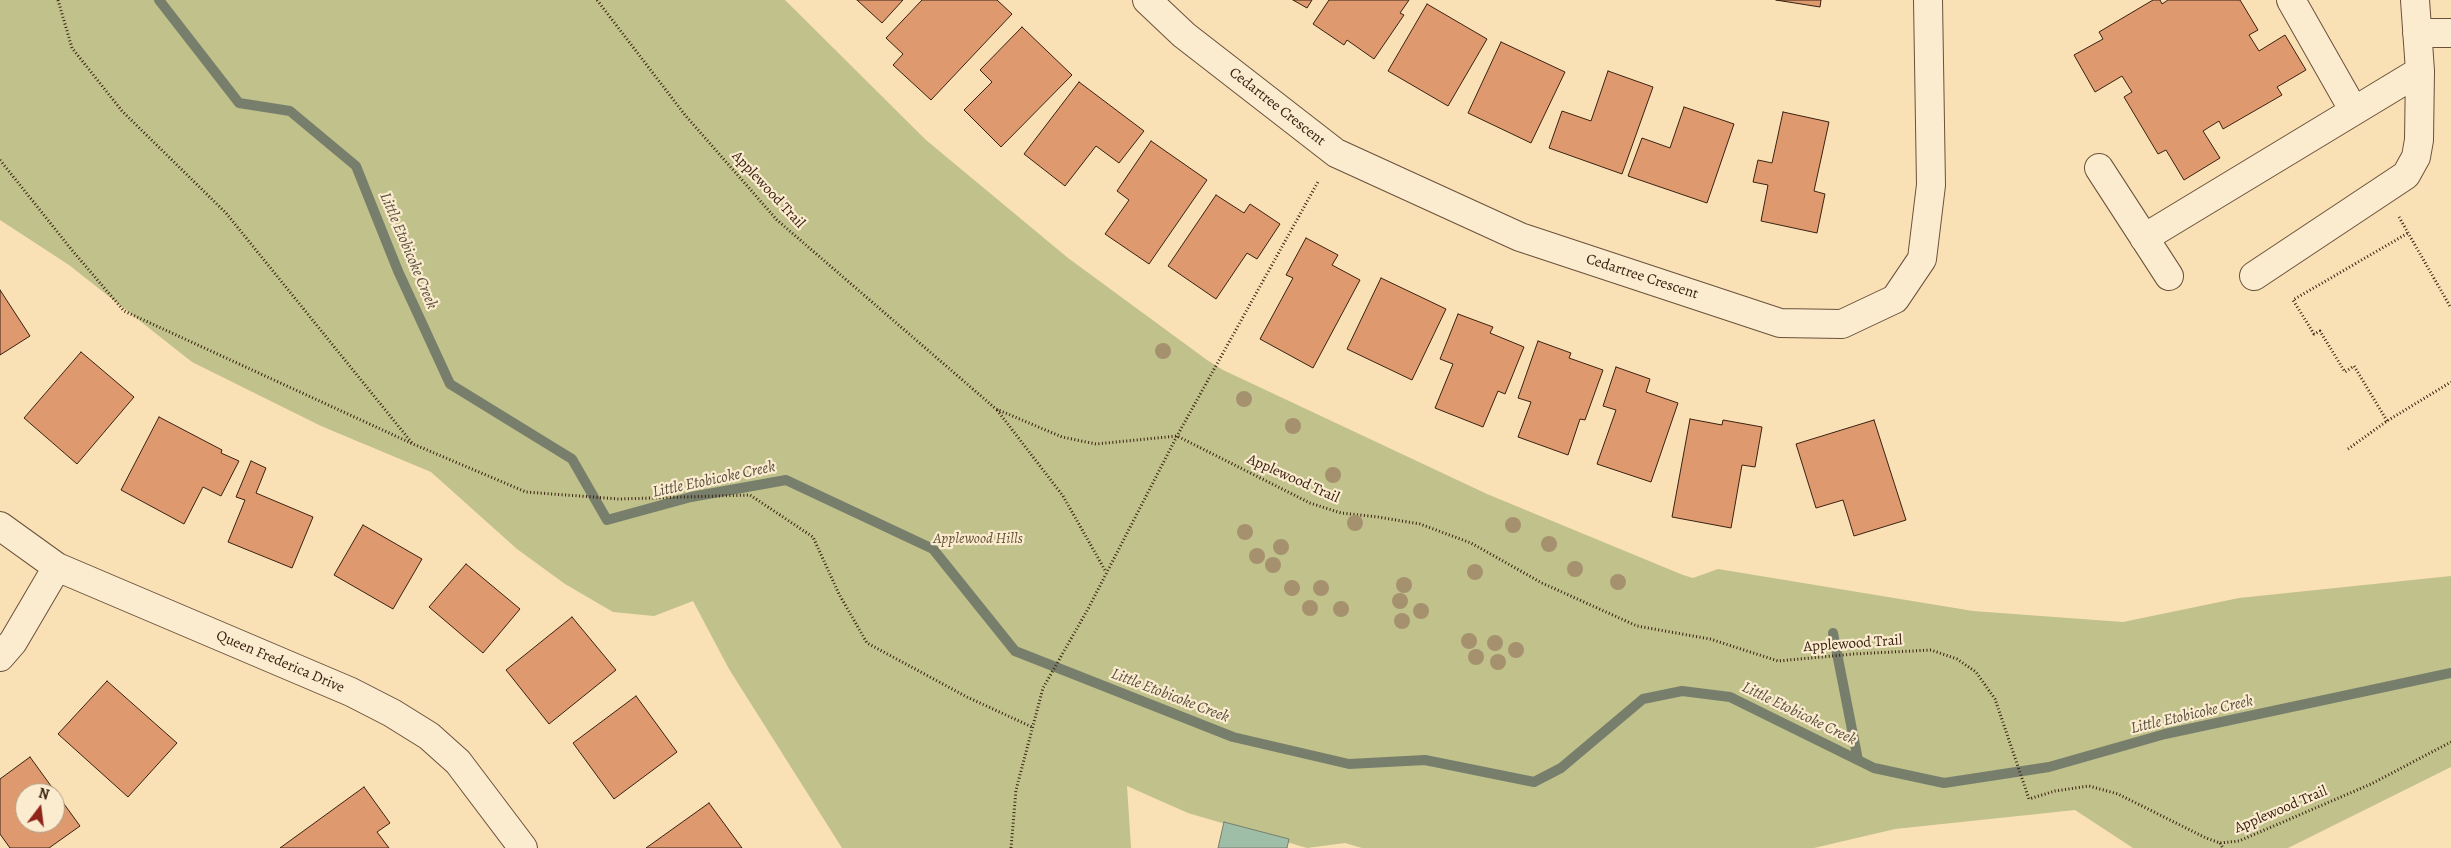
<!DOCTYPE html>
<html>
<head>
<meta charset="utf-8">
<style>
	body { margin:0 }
	#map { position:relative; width:2451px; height:848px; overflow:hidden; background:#f9e0b5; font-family:Alegreya,serif }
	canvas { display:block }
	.north { position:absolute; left:15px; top:783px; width:50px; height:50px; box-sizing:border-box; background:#fbebcf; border:1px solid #ae9a83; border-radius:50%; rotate:15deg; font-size:14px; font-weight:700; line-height:20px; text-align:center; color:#3a2112 }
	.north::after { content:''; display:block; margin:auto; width:18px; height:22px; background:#8f2418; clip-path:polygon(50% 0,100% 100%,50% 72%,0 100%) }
</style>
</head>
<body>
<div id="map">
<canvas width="2451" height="848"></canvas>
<div class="north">N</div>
</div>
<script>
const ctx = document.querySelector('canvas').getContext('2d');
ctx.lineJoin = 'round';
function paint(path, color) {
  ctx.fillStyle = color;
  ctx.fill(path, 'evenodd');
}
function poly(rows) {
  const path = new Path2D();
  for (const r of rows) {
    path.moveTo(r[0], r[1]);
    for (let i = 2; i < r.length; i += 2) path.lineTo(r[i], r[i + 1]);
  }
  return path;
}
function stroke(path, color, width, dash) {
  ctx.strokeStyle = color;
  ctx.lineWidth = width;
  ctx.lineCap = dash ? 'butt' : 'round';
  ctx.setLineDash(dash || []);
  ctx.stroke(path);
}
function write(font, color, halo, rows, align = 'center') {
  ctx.font = font + ' Alegreya,serif';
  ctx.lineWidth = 4.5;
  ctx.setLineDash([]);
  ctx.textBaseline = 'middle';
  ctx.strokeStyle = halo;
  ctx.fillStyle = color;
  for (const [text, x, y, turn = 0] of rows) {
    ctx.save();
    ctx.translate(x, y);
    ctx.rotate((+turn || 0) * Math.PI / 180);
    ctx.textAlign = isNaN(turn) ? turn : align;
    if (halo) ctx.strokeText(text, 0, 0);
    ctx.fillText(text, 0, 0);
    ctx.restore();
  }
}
paint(poly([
	[0,0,785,0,926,140,1068,258,1207,360,1223,370,1487,494,1683,575,1693,578,1718,569,1973,611,2123,622,2239,598,2451,576,2451,767,2288,848,2133,848,2075,810,1895,829,1814,848,1362,848,1345,843,1307,848,1188,813,1127,786,1131,848,842,848,729,669,693,601,654,616,613,612,565,584,517,549,431,472,321,426,192,362,69,265,0,220]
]), '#c1c18b');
const water = poly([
	[1224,822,1289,839,1287,848,1218,848,1224,822]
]);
paint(water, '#9fbea8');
stroke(water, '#777f6c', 1);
stroke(poly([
	[159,0,239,103,290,111,356,166,398,271,450,384,572,459,607,520,691,497,786,480,933,549,1015,651,1233,737,1349,764,1425,760,1534,782,1561,768,1643,699,1682,691,1730,697,1874,768,1944,783,2049,767,2165,734,2451,673],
	[1833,633,1858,760]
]), '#777f6c', 10);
const building = poly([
	[857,0,903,0,882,23,857,0],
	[922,0,997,0,1012,14,931,100,893,65,903,54,886,38,922,0],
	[1293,0,1312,0,1307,8,1293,0],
	[1329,0,1409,0,1400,13,1404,15,1374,59,1347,40,1344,45,1313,24,1329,0],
	[1776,0,1821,0,1820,7,1776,0],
	[2153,0,2160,0,2162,4,2168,0,2240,0,2258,30,2249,35,2259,51,2285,35,2306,70,2277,87,2282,95,2223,129,2219,121,2203,131,2220,158,2184,180,2166,150,2158,154,2124,97,2132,92,2122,76,2095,92,2074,55,2103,39,2099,32,2153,0],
	[1427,4,1487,39,1448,106,1388,71,1427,4],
	[1022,27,1072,75,1001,147,964,110,992,82,980,70,1022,27],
	[1501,42,1565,72,1531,143,1468,113,1501,42],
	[1608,71,1653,87,1622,174,1549,148,1562,111,1591,121,1608,71],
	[1079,82,1144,131,1119,163,1096,146,1065,186,1024,154,1079,82],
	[1684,107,1734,124,1707,203,1628,176,1642,138,1670,148,1684,107],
	[1783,112,1829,122,1814,191,1825,194,1817,233,1761,221,1768,185,1753,182,1758,160,1772,163,1783,112],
	[1151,141,1207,180,1149,264,1105,234,1129,200,1117,191,1151,141],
	[1216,195,1244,213,1250,204,1280,224,1257,259,1247,253,1216,299,1168,266,1216,195],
	[1306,238,1338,255,1332,265,1360,280,1313,368,1260,339,1293,278,1286,275,1306,238],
	[1381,278,1446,309,1412,380,1347,349,1381,278],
	[0,290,30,336,0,355,0,290],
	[1458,314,1493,327,1490,333,1524,347,1505,394,1498,391,1483,427,1435,408,1453,364,1440,359,1458,314],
	[1538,341,1571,353,1569,358,1603,370,1585,420,1580,419,1568,455,1518,437,1531,402,1518,398,1538,341],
	[81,352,134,397,77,464,24,418,81,352],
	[1616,367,1650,379,1646,392,1678,403,1651,482,1597,464,1616,410,1603,406,1616,367],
	[159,417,222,450,221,453,239,461,221,496,203,487,184,524,121,490,159,417],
	[1690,419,1722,425,1723,420,1762,427,1755,467,1742,465,1731,528,1672,517,1690,419],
	[1874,420,1906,520,1854,536,1843,500,1816,508,1796,444,1874,420],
	[251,461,266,468,256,493,313,517,292,568,228,542,245,500,236,497,251,461],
	[363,525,422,559,393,609,334,575,363,525],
	[466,564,520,609,483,653,429,607,466,564],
	[572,617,616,670,549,724,506,670,572,617],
	[107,681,177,743,128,797,58,734,107,681],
	[636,696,677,752,614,799,573,743,636,696],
	[30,757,80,826,49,848,10,848,0,834,0,779,30,757],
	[25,793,55,793,55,823,25,823,25,793],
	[364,787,390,823,377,832,389,848,280,848,364,787],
	[709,803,742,848,646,848,709,803]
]);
paint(building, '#de9a6e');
stroke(building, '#3a2112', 1);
const minor = poly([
	[1147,0,1184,35,1336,153,1520,237,1780,323,1842,324,1895,299,1922,259,1931,185,1928,0],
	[2291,0,2354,111],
	[2417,33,2451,33],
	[2099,168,2169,276],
	[2144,238,2420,71],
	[2254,276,2406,175,2416,157,2419,140,2420,71,2415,0],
	[0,526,57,567,351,692,392,713,429,736,458,762,523,848],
	[0,657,13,642,57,567]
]);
stroke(minor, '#6a513b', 30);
stroke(poly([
	[58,0,72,48,122,111,226,213,412,443],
	[597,0,685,115,777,220,996,409,1062,437,1096,444,1177,436,1310,503,1341,513,1378,517,1420,524,1471,543,1542,583,1637,626,1710,639,1778,661,1854,654,1931,650,1957,659,1976,672,1995,699,2029,799,2055,791,2089,786,2118,794,2206,838,2220,843,2239,841,2371,784,2451,742],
	[0,160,71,249,124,311,413,444,526,492,619,499,750,495,813,537,839,594,867,643,967,697,1032,727],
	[2399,217,2451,308],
	[997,410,1063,496,1106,572],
	[2387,421,2354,366,2345,372,2320,331,2314,334,2293,300,2408,233],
	[2348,449,2387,421,2451,382],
	[2220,843,2223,848],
	[1011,848,1016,790,1043,688,1088,609,1177,436,1319,180]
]), '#3a2112', 3, [1, 2.5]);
stroke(minor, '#fbebcf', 28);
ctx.fillStyle = '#a6916f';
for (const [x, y] of [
	[1163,351],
	[1244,399],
	[1293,426],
	[1333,475],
	[1355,523],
	[1513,525],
	[1245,532],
	[1549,544],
	[1281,547],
	[1257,556],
	[1273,565],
	[1575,569],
	[1475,572],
	[1618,582],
	[1404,585],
	[1292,588],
	[1321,588],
	[1400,601],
	[1310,608],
	[1341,609],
	[1421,611],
	[1402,621],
	[1469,641],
	[1495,643],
	[1516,650],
	[1476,657],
	[1498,662]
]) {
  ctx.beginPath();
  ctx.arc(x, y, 8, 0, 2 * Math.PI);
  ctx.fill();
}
write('15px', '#3a2112', '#fbebcf', [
	["Cedartree Crescent",1277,107,38],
	["Applewood Trail",768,190,47],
	["Cedartree Crescent",1642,277,18],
	["Applewood Trail",1293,479,24],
	["Applewood Trail",1853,644,-4],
	["Queen Frederica Drive",280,662,23],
	["Applewood Trail",2281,810,-23]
]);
write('italic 15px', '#625136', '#fbebcf', [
	["Applewood Hills",978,539]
]);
write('italic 16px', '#58503f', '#fbebcf', [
	["Little Etobicoke Creek",408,251,67],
	["Little Etobicoke Creek",714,480,-12],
	["Little Etobicoke Creek",1170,696,21],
	["Little Etobicoke Creek",1799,714,26],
	["Little Etobicoke Creek",2192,715,-13]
]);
</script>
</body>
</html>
